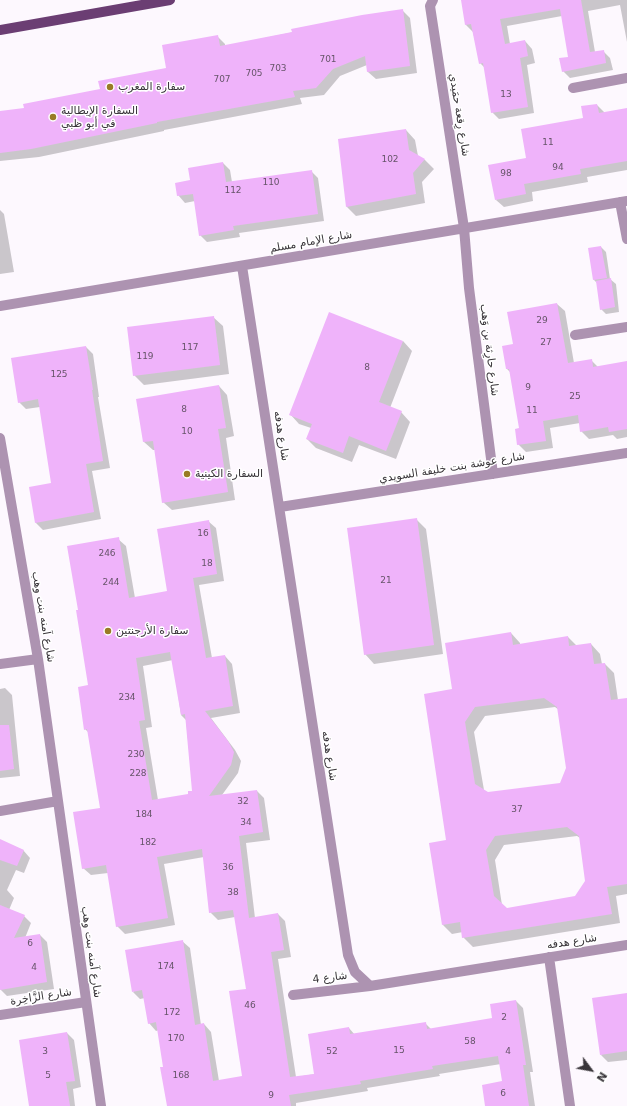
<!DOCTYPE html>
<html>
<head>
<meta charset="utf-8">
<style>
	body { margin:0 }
	#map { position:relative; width:627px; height:1106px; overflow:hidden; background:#fdf8fe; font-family:"DejaVu Sans",sans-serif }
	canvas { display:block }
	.north { position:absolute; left:571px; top:1050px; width:40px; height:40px; -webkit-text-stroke:3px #fff; paint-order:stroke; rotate:122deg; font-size:11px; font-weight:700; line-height:16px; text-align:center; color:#383439 }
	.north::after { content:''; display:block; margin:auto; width:14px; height:18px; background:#383439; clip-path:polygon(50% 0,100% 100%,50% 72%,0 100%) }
</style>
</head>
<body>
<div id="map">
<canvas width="627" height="1106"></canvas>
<div class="north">N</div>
</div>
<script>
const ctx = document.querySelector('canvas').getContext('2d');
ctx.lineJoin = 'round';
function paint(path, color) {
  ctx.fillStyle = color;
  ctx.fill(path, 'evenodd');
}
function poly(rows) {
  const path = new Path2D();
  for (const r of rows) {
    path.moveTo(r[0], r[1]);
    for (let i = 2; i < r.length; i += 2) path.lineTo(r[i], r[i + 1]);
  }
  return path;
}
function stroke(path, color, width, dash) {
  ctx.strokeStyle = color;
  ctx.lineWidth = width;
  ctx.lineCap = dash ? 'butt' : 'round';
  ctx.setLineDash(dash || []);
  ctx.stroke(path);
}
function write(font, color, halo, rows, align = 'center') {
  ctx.font = font + ' "DejaVu Sans","Noto Naskh Arabic",sans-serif';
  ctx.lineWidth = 3;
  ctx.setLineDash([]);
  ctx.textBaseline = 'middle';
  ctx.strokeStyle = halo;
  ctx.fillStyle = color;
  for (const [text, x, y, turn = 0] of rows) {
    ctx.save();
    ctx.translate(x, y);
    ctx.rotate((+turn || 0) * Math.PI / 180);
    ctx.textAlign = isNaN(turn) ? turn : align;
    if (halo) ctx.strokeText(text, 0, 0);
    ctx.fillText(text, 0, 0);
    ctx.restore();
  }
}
paint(poly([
	[462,0,627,0,627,42,620,5,588,11,595,52,603,51,610,58,613,70,570,78,563,71,569,57,562,16,507,26,510,44,525,41,532,49,535,63,527,65,534,113,499,119,492,112,485,68,480,63,473,32,466,25],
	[402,10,410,18,417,73,376,79,368,72,367,65,340,76,324,95,300,98,302,104,164,130,164,131,39,157,0,161,0,112,25,109,101,90,167,69,217,36,225,44,225,46],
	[597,105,605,113,627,109,627,170,587,177,588,182,532,192,533,201,504,207,496,200,527,158,584,119],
	[406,130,415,140,418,156,425,160,434,169,422,182,425,203,356,216,347,207,339,140],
	[223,163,230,170,232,182,311,171,318,178,324,221,239,233,240,237,207,242,200,235,195,201,185,203,178,195,191,181],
	[0,210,4,214,14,272,0,274],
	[601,247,606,252,610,279,616,284,619,312,606,314,601,309,597,283,594,280],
	[557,304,565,311,574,363,591,360,598,367,627,362,627,437,617,439,613,435,589,439,581,431,580,423,550,428,553,448,526,452,518,444,520,429,511,373,507,369,514,345],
	[213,317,223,326,229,374,144,385,134,375],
	[403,341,412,351,390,408,401,412,410,422,396,459,359,445,352,462,316,448,307,439,311,428,299,424,290,414],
	[86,347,93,354,99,397,98,397,110,468,92,471,101,519,43,530,36,523,30,488,53,484,40,407,26,409,19,402],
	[219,386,227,395,234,436,226,438,235,500,172,510,163,502,155,450,153,450,144,442,137,400],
	[416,519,426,529,443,654,374,664,365,654],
	[208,521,216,528,224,581,199,585,212,658,225,656,232,664,240,713,211,718,235,750,241,761,238,773,222,795,257,791,264,798,270,840,246,843,255,918,278,914,285,921,291,957,278,959,296,1077,315,1074,349,1028,355,1035,425,1023,431,1029,494,1019,516,1001,523,1008,533,1072,530,1072,535,1106,486,1106,503,1082,501,1064,439,1074,440,1076,367,1088,368,1091,296,1103,296,1106,168,1106,165,1068,159,1030,156,1031,149,1023,145,998,140,999,133,992,182,941,190,948,201,1025,204,1024,211,1032,219,1081,243,1077,247,989,235,917,218,920,210,912,204,857,164,864,175,925,125,934,117,926,108,873,91,875,83,868,101,809,89,733,85,729,89,686,79,611,118,539,126,546,135,598,169,592],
	[173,660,181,715,186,720,193,792,189,795,158,800,146,728,152,727,143,666],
	[511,633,520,643,520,645,568,637,577,646,591,644,600,654,602,664,605,664,614,673,618,700,627,699,627,894,616,896,620,923,473,947,463,937,463,932,452,934,443,925,454,690],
	[555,707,559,710,568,768,561,784,488,793,484,790,474,732,485,716],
	[577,836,580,838,586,882,576,897,507,909,502,905,495,860,504,845],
	[5,688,12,695,20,776,0,778,0,689],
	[0,840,23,850,30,858,24,873,16,870,7,890,14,898,9,910,24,916,31,923,25,938,40,935,47,942,54,989,7,996,0,989],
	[627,994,627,1060,608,1062,601,1055],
	[67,1033,74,1040,81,1087,73,1089,75,1106,30,1106]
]), '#0003');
paint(poly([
	[461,0,581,0,590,52,604,50,606,63,562,72,559,58,568,57,560,9,500,19,505,44,525,40,528,56,520,58,528,107,491,113,483,63,479,64,471,24,465,25],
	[403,9,410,66,367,72,365,56,333,69,316,88,293,91,295,97,157,122,157,123,31,149,0,153,0,111,24,108,23,104,100,89,98,81,166,68,162,45,218,35,220,46,292,32,291,29,362,15],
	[597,104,599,113,627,108,627,161,580,169,581,174,524,184,526,194,495,200,488,165,526,158,521,129,583,118,581,106],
	[406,129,409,150,425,159,413,173,416,194,346,207,338,139],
	[223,162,226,182,312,170,318,214,233,226,234,230,199,236,193,194,177,196,175,183,190,180,188,168],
	[601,246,607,278,593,280,588,248],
	[611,278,615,307,600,310,596,281],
	[557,303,568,363,592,359,593,367,627,361,627,429,609,432,608,427,580,432,578,415,543,421,546,441,517,445,515,429,519,428,509,369,506,369,502,346,513,344,507,312],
	[329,312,403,341,379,402,402,411,386,451,349,436,343,453,306,439,312,424,289,415],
	[214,316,220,365,133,376,127,327],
	[86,346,93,390,92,390,103,461,86,464,94,512,35,523,29,487,51,483,38,399,18,403,11,358],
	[219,385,226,428,218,429,228,492,162,503,153,441,143,442,136,399],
	[417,518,434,645,364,655,347,528],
	[209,520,217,574,193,578,206,658,225,655,233,706,205,711,228,741,234,752,231,765,209,796,257,790,263,832,239,836,249,918,278,913,284,950,271,952,290,1077,314,1074,308,1034,349,1027,350,1034,426,1022,427,1029,492,1018,490,1004,516,1000,526,1065,523,1065,529,1106,485,1106,482,1085,502,1081,498,1056,432,1066,433,1069,360,1081,361,1084,289,1095,291,1106,167,1106,160,1067,163,1067,156,1022,148,1024,142,990,132,992,125,950,183,940,195,1025,204,1023,213,1081,242,1076,229,991,246,989,233,910,209,913,202,849,157,857,168,918,116,927,106,865,82,869,73,812,100,808,87,729,84,730,78,687,88,685,76,610,78,610,67,546,119,537,129,598,167,591,157,529],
	[170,652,181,715,185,714,192,791,188,791,188,794,152,800,139,721,145,720,136,658],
	[511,632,513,645,568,636,569,646,591,643,594,664,605,663,611,700,627,698,627,884,607,887,612,914,462,938,460,922,442,925,429,843,446,840,424,694,452,689,445,643],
	[544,698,557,707,566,768,560,783,488,792,475,784,465,722,475,707],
	[567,827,579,836,585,881,575,896,507,908,494,896,486,850,495,836],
	[0,725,9,725,14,769,0,771],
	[0,839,24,850,17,866,0,860],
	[0,905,25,915,14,938,40,934,47,982,0,990],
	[627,993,627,1051,600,1055,592,998],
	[67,1032,75,1081,66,1082,70,1106,29,1106,19,1040]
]), '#efb3fa');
stroke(poly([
	[433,0,430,6,464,228,469,288,493,474],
	[573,88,627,78],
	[620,202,627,239],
	[242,266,348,955,355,972,370,986],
	[0,306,627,201],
	[575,335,627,327],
	[0,438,38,659,101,1106],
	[280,507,627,453],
	[0,664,38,659],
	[0,811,58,801],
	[549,957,570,1106],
	[293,995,370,986,627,945],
	[0,1015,86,1002]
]), '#ad93b1', 10);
stroke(poly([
	[0,30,170,0]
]), '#6b3e73', 10);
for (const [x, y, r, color] of [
	[110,87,4,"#997b24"],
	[53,117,4,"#997b24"],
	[187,474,4,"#997b24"],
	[108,631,4,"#997b24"]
]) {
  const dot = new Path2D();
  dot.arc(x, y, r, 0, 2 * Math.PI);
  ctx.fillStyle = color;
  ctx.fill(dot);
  stroke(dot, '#fff', 1.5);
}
write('9px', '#665469', null, [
	["701",328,60],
	["703",278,69],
	["705",254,74],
	["707",222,80],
	["13",506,95],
	["11",548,143],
	["102",390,160],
	["94",558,168],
	["98",506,174],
	["110",271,183],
	["112",233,191],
	["29",542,321],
	["27",546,343],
	["117",190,348],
	["119",145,357],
	["8",367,368],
	["125",59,375],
	["9",528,388],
	["25",575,397],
	["8",184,410],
	["11",532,411],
	["10",187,432],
	["16",203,534],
	["246",107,554],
	["18",207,564],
	["21",386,581],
	["244",111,583],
	["234",127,698],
	["230",136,755],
	["228",138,774],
	["32",243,802],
	["37",517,810],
	["184",144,815],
	["34",246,823],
	["182",148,843],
	["36",228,868],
	["38",233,893],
	["6",30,944],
	["174",166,967],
	["4",34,968],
	["46",250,1006],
	["172",172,1013],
	["2",504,1018],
	["170",176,1039],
	["58",470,1042],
	["15",399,1051],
	["3",45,1052],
	["52",332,1052],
	["4",508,1052],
	["5",48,1076],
	["168",181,1076],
	["6",503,1094],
	["9",271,1096]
]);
write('11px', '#383439', '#fff', [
	["سفارة المغرب",118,87],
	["السفارة الإيطالية",61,111],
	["في أبو ظبي",61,124],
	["السفارة الكينية",195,474],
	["سفارة الأرجنتين",116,631]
], 'left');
write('11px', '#383439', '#fff', [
	["شارع رِقعة حمَيدي",459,115,81],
	["شارع الإمام مسلم",311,242,-10],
	["شارع حارِثة بن وَهب",489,350,83],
	["شارع هدفه",281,436,81],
	["شارع عوشة بنت خليفة السويدي",452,468,-9],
	["شارع آمنه بنت وهب",43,617,80],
	["شارع هدفه",329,756,81],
	["شارع هدفه",572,942,-9],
	["شارع آمنه بنت وهب",91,952,82],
	["شارع 4",330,978,-7],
	["شارع الزَّاخِرة",41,997,-9]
]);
</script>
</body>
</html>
